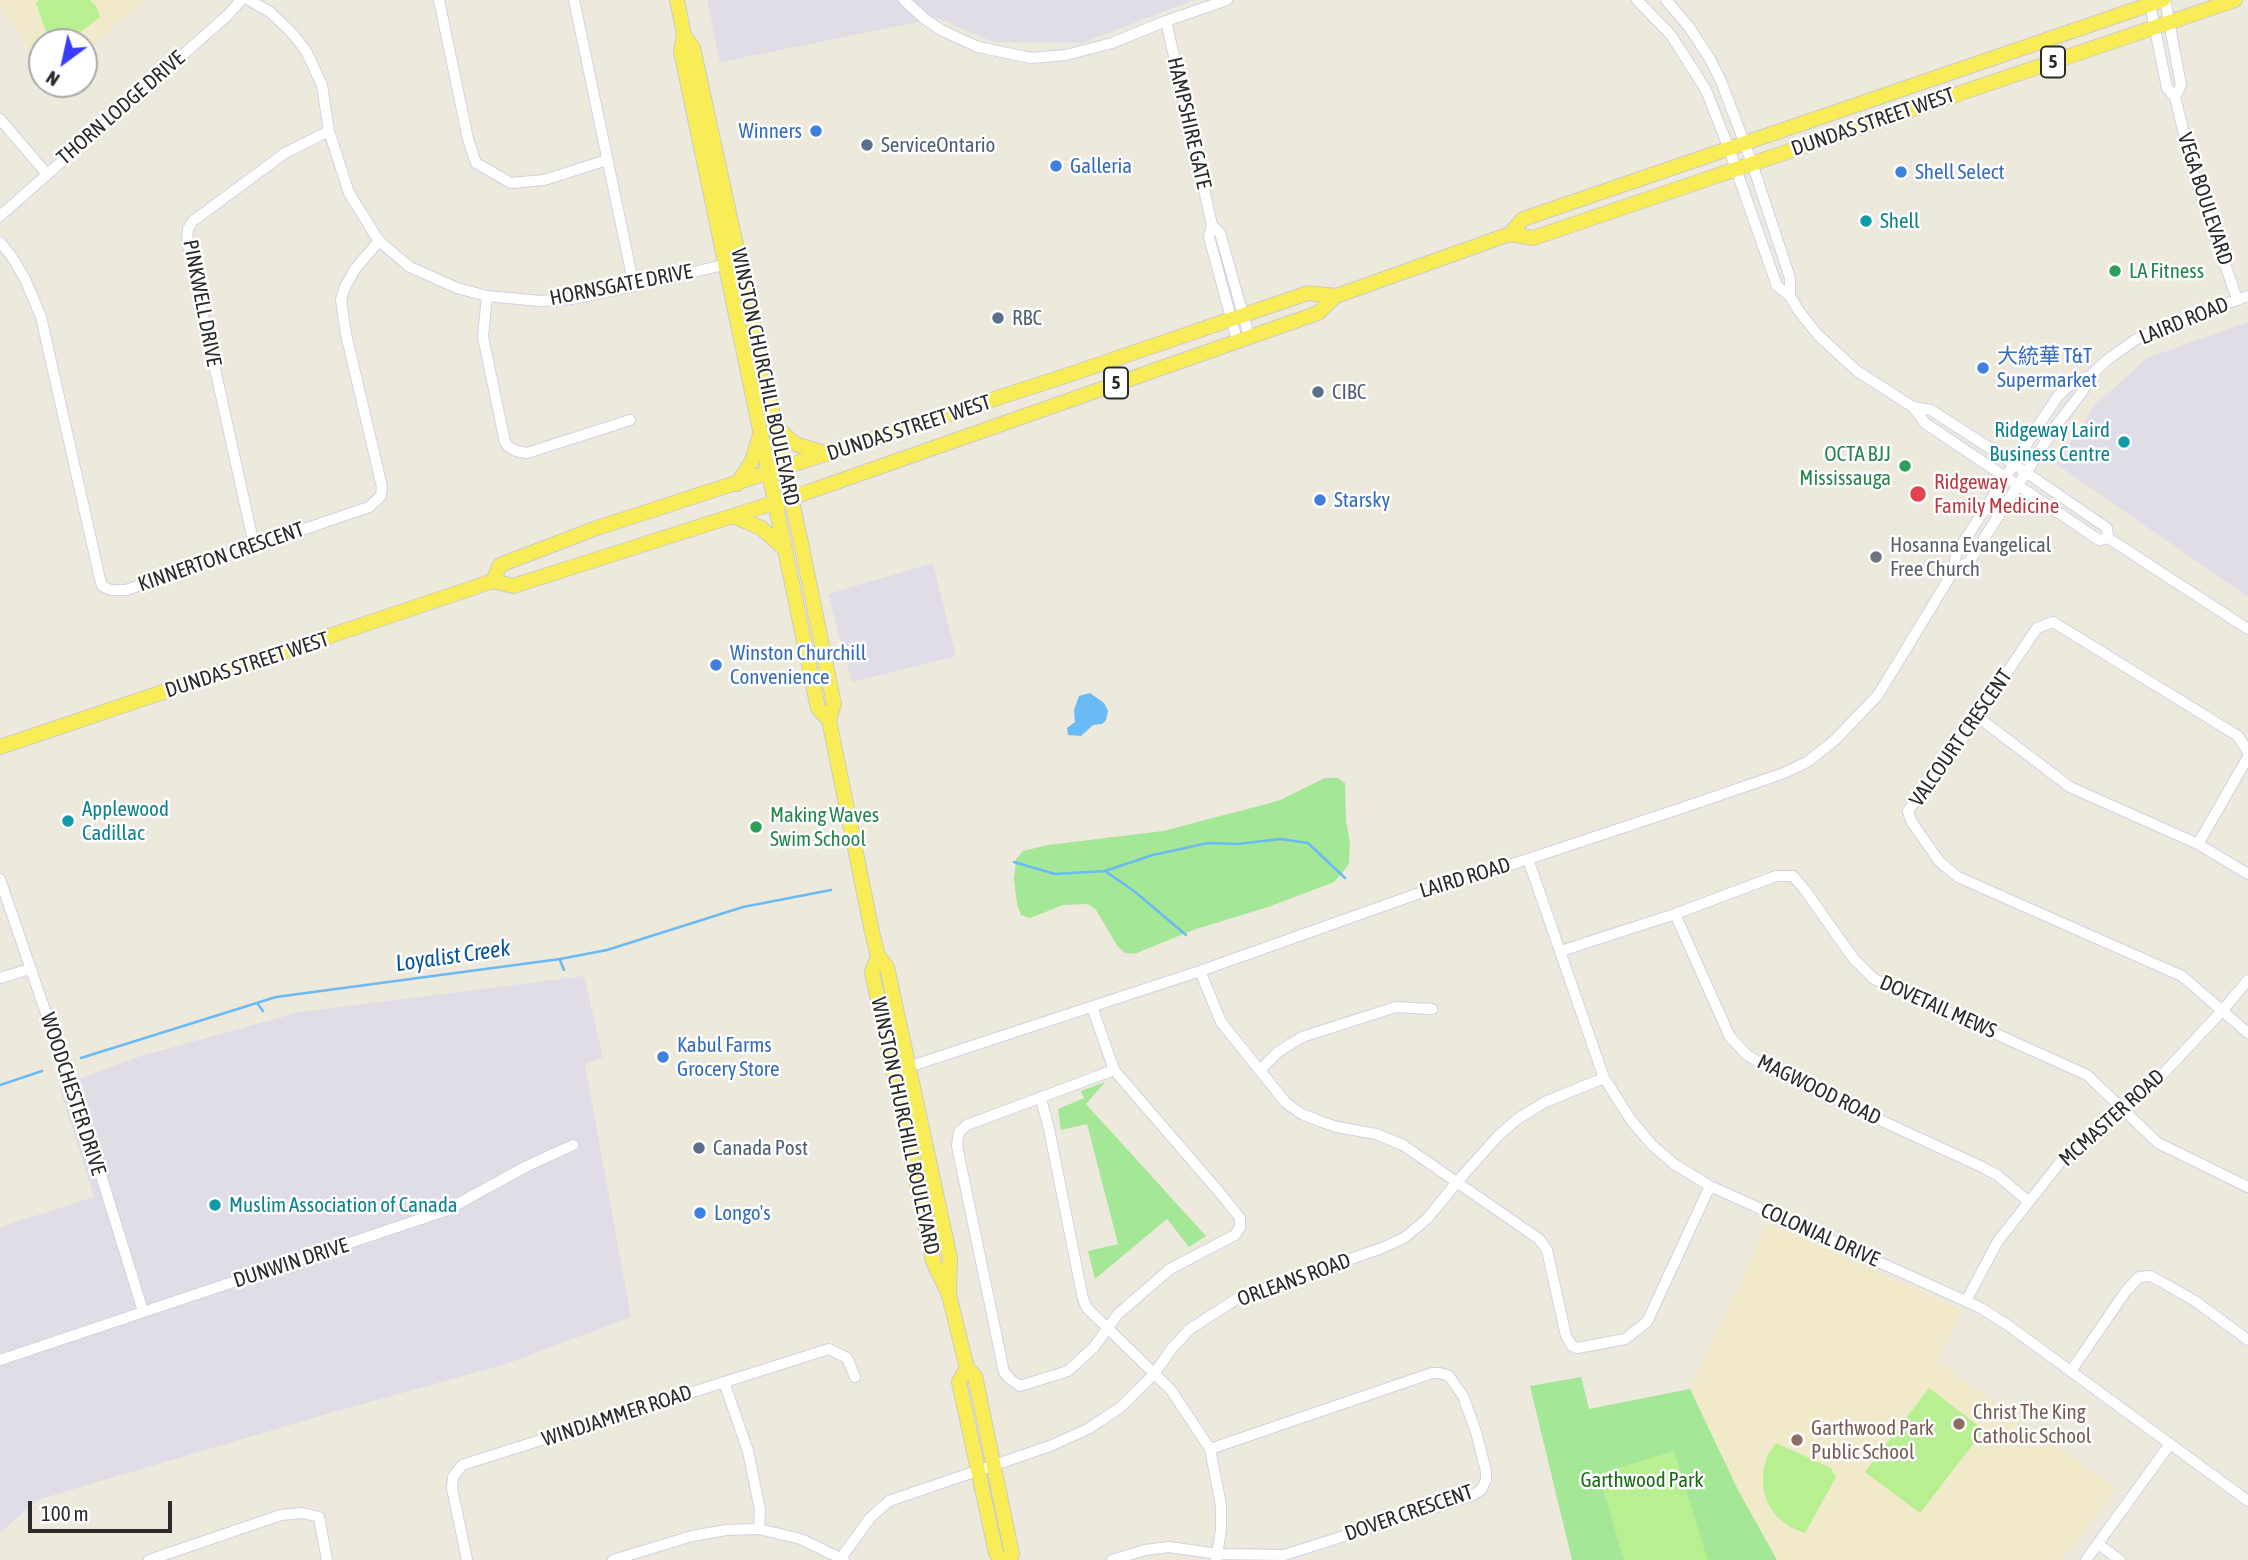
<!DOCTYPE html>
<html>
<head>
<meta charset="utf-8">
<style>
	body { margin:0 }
	#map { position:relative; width:2248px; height:1560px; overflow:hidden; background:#ede9dc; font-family:"Asap Condensed",sans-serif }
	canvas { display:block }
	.north { position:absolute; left:28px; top:28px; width:70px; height:70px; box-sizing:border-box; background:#fff; border:2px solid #aaa; border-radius:50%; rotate:213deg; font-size:19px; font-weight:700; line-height:28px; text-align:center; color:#2b2b2b }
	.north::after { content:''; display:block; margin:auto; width:24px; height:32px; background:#383dff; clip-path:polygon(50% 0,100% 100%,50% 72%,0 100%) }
	.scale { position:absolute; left:28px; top:1501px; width:144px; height:32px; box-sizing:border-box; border:4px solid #2b2b2b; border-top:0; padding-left:9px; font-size:21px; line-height:24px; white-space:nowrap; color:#2b2b2b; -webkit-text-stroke:5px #fff; paint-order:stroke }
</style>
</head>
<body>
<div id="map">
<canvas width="2248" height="1560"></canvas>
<div class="north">N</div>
<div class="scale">100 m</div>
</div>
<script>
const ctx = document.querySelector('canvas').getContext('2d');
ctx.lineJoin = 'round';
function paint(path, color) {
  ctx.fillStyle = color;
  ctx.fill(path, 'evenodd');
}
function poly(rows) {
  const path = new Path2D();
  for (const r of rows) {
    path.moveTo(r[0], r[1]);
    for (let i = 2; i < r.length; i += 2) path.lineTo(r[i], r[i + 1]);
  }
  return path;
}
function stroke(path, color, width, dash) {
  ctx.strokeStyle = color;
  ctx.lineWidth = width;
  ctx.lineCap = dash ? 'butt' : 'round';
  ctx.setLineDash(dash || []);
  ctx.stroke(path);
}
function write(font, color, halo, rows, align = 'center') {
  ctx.font = font + ' "Asap Condensed","Noto Sans SC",sans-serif';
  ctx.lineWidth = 5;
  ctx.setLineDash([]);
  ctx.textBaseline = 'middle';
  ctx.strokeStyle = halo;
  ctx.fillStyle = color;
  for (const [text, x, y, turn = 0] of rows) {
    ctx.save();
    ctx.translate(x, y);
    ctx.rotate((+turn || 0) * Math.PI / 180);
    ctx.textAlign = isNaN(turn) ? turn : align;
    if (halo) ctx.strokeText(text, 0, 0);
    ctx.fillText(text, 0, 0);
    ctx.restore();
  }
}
paint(poly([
	[707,0,1194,0,1082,43,993,42,938,18,720,62],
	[2248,322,2248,597,2056,464,2095,405,2147,358],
	[933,563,956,656,852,682,828,594],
	[584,976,603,1058,585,1064,631,1317,506,1364,327,1414,37,1500,0,1533,0,1227,94,1197,59,1086,141,1056,300,1012]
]), '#e1dde6');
paint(poly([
	[0,0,144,0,84,53,84,42,42,42,42,67,0,5],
	[1768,1223,1963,1310,1937,1361,2116,1488,2062,1560,1777,1560,1738,1490,1690,1389]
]), '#f0eacb');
paint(poly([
	[1325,778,1338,778,1345,783,1346,821,1350,842,1349,863,1344,871,1334,882,1268,907,1196,929,1134,954,1125,953,1118,947,1096,910,1088,904,1063,905,1030,918,1021,915,1017,904,1014,880,1016,859,1023,851,1048,845,1163,831,1278,801],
	[1105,1082,1086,1104,1206,1236,1189,1247,1167,1219,1095,1279,1088,1251,1118,1244,1087,1124,1061,1130,1058,1109,1084,1098,1081,1091],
	[1581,1377,1589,1409,1690,1389,1738,1490,1777,1560,1572,1560,1530,1386]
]), '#a4e796');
paint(poly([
	[39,0,90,0,96,6,100,17,67,42,50,42,36,3],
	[1929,1388,1984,1430,1920,1513,1865,1472],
	[1776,1443,1831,1468,1836,1477,1805,1533,1790,1527,1777,1517,1768,1504,1763,1488,1763,1472,1767,1456],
	[1674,1451,1708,1560,1624,1560,1598,1474]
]), '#b8ef91');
paint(poly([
	[1090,693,1104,703,1108,711,1106,720,1102,724,1093,725,1081,736,1068,735,1067,728,1075,722,1074,710,1079,696]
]), '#6abaf5');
stroke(poly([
	[1014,862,1055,874,1105,871,1153,855,1208,843,1238,844,1280,839,1308,843,1345,878],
	[1105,871,1134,891,1186,935],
	[560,960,564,970],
	[257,1003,263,1011],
	[81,1058,276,997,560,959,607,950,743,907,831,890],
	[0,1085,42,1071]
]), '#6abaf5', 2.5);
const minor = poly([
	[249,0,270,12,292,33,306,51,322,85,329,131,349,193,379,241,410,267,457,288,487,296,540,301,572,299,634,286,732,263],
	[439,0,468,139,476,163,511,183,544,180,607,160],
	[574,0,634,286],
	[904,0,926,20,943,31,978,47,1031,58,1066,55,1112,43,1166,21,1227,0],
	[1637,0,1671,35,1706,90,1729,149,1777,286,1790,296,1798,310,1818,335,1857,371,1913,407,1925,423,2099,540,2108,538,2248,629],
	[1666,0,1689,27,1710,59,1721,81,1752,163,1790,278,1790,296],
	[2149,0,2167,88,2175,97,2194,175,2237,299],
	[2165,0,2181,85,2175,97],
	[1166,21,1212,225,1209,237,1237,340],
	[0,119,46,173],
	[0,216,229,14,241,0],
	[1212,225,1220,233,1249,336],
	[0,242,12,257,25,279,41,317,100,579,102,586,111,590,126,590,369,507,381,496,382,487,346,334,341,300,345,287,355,269,379,241],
	[487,296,483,337,505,442,509,447,516,451,527,453,630,420],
	[1913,407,1931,410,2002,456,2107,528,2108,538],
	[254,545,187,242,188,229,193,221,285,153,329,131],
	[1954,570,1969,562,2055,427,2083,391,2090,376,2107,360,2135,340,2161,327,2248,296],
	[1979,718,2070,787,2198,844,2248,874],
	[2248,752,2238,736,2053,622,2037,628,1943,768,1927,784,1908,811,1911,821,1939,861,1958,877,2182,976,2248,1033],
	[2198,844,2248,757],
	[1528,859,1604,1078,1631,1120,1652,1145,1674,1164,1710,1186,1981,1308,2009,1326,2248,1501],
	[0,879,96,1159,143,1311],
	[1675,914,1730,1037,1747,1055,1771,1070,1980,1166,1997,1175,2029,1202],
	[1561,951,1675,914,1776,876,1793,876,1805,890,1853,958,1874,979,2087,1075,2158,1143,2248,1187],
	[1200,971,1221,1022,1286,1103,1302,1114,1322,1122,1337,1127,1376,1134,1403,1145,1539,1239,1547,1250,1566,1336,1572,1346,1577,1348,1625,1339,1647,1322,1710,1186],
	[0,978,30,969],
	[1092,1007,1114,1070,1220,1193,1240,1218,1240,1227,1235,1235,1170,1269,1118,1314,1094,1347,1068,1371,1020,1386,1010,1379,1004,1372,957,1146,959,1132,967,1125,1114,1070],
	[902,1069,1200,971,1462,878,1513,864,1679,809,1784,773,1807,762,1835,740,1878,695,1954,570,1956,554,2044,417,2058,396,2074,381,2090,376],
	[1260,1070,1278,1052,1302,1037,1396,1007,1432,1009],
	[1041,1099,1049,1129,1083,1299,1087,1308,1171,1390,1210,1449,1221,1505,1221,1530,1216,1560],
	[1966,1301,1998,1241,2062,1160,2161,1076,2222,1011,2248,980],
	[0,1360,445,1211,527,1166,573,1145],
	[2071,1371,2126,1291,2139,1277,2150,1276,2160,1281,2195,1301,2248,1340],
	[724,1382,748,1451,760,1510,759,1529],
	[2098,1544,2120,1560],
	[841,1558,870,1518,889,1501,1050,1446,1088,1429,1121,1407,1154,1374,1173,1347,1190,1329,1238,1298,1382,1248,1404,1238,1427,1219,1457,1182,1498,1136,1516,1120,1545,1102,1604,1078],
	[149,1560,281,1515,303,1513,319,1517,327,1560],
	[467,1560,452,1488,453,1477,462,1465,829,1349,847,1358,855,1377],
	[613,1560,692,1536,726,1530,759,1529,801,1539,844,1560],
	[1112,1560,1145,1550,1169,1547,1218,1554,1284,1555,1471,1496,1481,1490,1486,1480,1486,1471,1476,1432,1463,1396,1449,1376,1440,1373,1432,1373,1210,1449],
	[2086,1560,2170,1444]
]);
const major = poly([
	[677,0,684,35,681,51,818,708,829,720,872,932,878,956,887,967,950,1258,949,1295],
	[684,35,693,48,801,543,834,704,829,720],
	[1510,234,1533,238,2235,0],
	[776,426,790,440,798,445,828,454],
	[737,484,752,461,760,435],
	[733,516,761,528,785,549],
	[493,581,500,565,594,529,1068,375,1308,293,1336,296],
	[0,747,493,581,513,586,808,492,1318,313,1336,296,1510,234,1523,219,2163,0],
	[878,956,872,972,933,1261,949,1295,967,1368,975,1376,1012,1554,1009,1560],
	[967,1368,959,1382,996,1553,1000,1560]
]);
stroke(minor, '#d1d2e4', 12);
stroke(major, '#ccc', 16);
stroke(minor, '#fff', 10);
stroke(major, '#f8ec57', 14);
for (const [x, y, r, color] of [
	[816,131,7,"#3f7fe0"],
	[867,145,7,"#5c6f8a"],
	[1056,166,7,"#3f7fe0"],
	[1901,172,7,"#3f7fe0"],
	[1866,221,7,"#0f9aa8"],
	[2115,271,7,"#2e9e5b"],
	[998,318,7,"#5c6f8a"],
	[1983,368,7,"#3f7fe0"],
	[1318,392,7,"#5c6f8a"],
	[2124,442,7,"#0f9aa8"],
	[1905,466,7,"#2e9e5b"],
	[1918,494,9,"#e0444e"],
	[1320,500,7,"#3f7fe0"],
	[1876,557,7,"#6b7280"],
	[716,665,7,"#3f7fe0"],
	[68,821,7,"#0f9aa8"],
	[756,827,7,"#2e9e5b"],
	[663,1057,7,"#3f7fe0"],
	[699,1148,7,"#5c6f8a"],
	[215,1205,7,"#0f9aa8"],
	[700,1213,7,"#3f7fe0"],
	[1959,1424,7,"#8d6e63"],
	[1797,1440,7,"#8d6e63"]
]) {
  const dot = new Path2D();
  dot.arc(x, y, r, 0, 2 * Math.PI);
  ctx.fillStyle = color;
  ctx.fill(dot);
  stroke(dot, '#fff', 2.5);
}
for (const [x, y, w] of [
	[2053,62,24],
	[1116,383,24]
]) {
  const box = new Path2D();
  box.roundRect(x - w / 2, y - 15.5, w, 31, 5);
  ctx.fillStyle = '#fff';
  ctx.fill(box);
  stroke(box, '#2b2b2b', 2);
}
write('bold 19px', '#2b2b2b', null, [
	["5",2053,62],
	["5",1116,383]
]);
write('21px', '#2b2b2b', '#fff', [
	["THORN LODGE DRIVE",121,108,-41],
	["DUNDAS STREET WEST",1873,122,-19],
	["HAMPSHIRE GATE",1189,123,77],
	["VEGA BOULEVARD",2205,199,72],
	["HORNSGATE DRIVE",621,285,-11],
	["PINKWELL DRIVE",202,303,79],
	["LAIRD ROAD",2184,321,-22],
	["WINSTON CHURCHILL BOULEVARD",765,377,78],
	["DUNDAS STREET WEST",909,428,-18],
	["KINNERTON CRESCENT",221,557,-19],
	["DUNDAS STREET WEST",247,665,-18],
	["VALCOURT CRESCENT",1961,738,-55],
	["LAIRD ROAD",1465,878,-17],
	["DOVETAIL MEWS",1938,1007,24],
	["MAGWOOD ROAD",1819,1090,26],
	["WOODCHESTER DRIVE",73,1094,72],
	["MCMASTER ROAD",2112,1118,-42],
	["WINSTON CHURCHILL BOULEVARD",905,1126,78],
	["COLONIAL DRIVE",1820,1235,24],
	["DUNWIN DRIVE",291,1263,-18],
	["ORLEANS ROAD",1294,1280,-20],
	["WINDJAMMER ROAD",617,1416,-18],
	["DOVER CRESCENT",1409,1513,-19]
]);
write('21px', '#366cbe', '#fff', [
	["Winners",802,131,"right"],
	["Galleria",1070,166],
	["Shell Select",1915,172],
	["大統華 T&T",1997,356],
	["Supermarket",1997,380],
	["Starsky",1334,500],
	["Winston Churchill",730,653],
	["Convenience",730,677],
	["Kabul Farms",677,1045],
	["Grocery Store",677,1069],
	["Longo's",714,1213]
], 'left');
write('21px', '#4e5e75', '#fff', [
	["ServiceOntario",881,145],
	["RBC",1012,318],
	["CIBC",1332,392],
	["Canada Post",713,1148]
], 'left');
write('21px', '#0d838f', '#fff', [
	["Shell",1880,221],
	["Ridgeway Laird",2110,430,"right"],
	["Business Centre",2110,454,"right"],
	["Applewood",82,809],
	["Cadillac",82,833],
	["Muslim Association of Canada",229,1205]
], 'left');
write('21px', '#27864d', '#fff', [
	["LA Fitness",2129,271],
	["OCTA BJJ",1891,454,"right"],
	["Mississauga",1891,478,"right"],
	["Making Waves",770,815],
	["Swim School",770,839]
], 'left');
write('21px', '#be3a42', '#fff', [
	["Ridgeway",1934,482],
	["Family Medicine",1934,506]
], 'left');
write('21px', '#5b616d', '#fff', [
	["Hosanna Evangelical",1890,545],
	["Free Church",1890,569]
], 'left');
write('21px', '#785e54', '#fff', [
	["Christ The King",1973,1412],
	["Catholic School",1973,1436],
	["Garthwood Park",1811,1428],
	["Public School",1811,1452]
], 'left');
write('21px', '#1b6c16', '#fff', [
	["Garthwood Park",1642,1480]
]);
write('italic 23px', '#0754a3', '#fff', [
	["Loyalist Creek",453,956,-8]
]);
</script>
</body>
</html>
